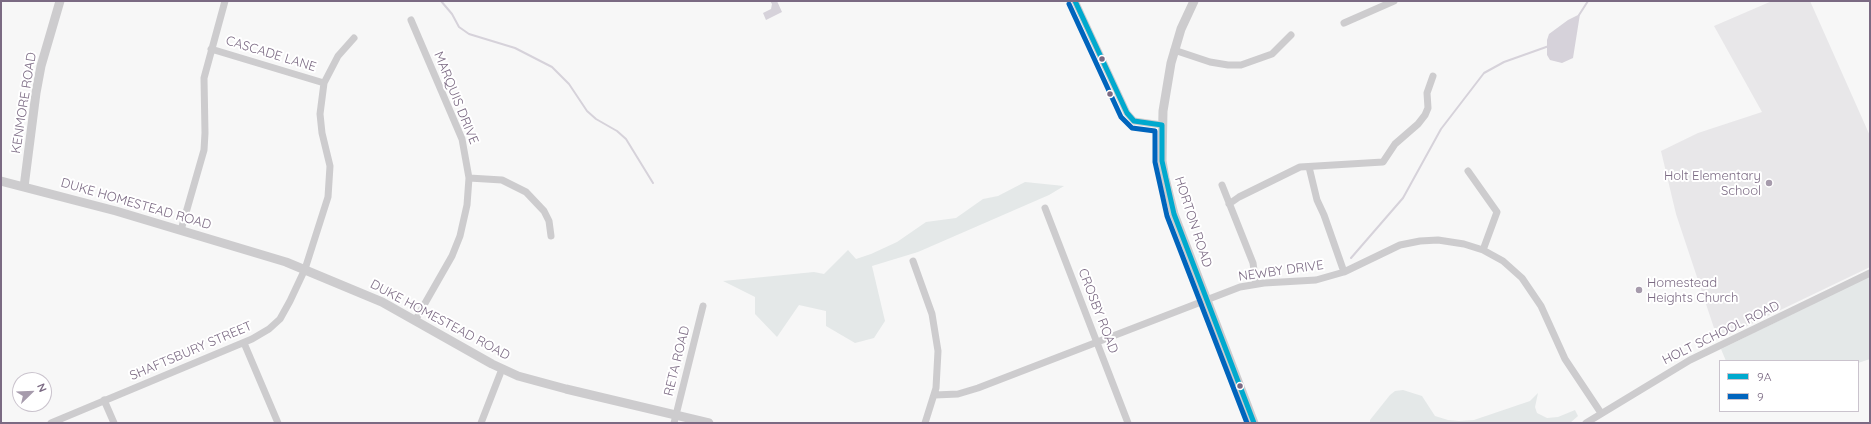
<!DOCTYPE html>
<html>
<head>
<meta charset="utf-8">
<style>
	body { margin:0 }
	#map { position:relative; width:1871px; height:424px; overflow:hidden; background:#f7f7f7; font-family:Quicksand,sans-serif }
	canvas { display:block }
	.frame { position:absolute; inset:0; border:2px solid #7b6a83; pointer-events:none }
	.legend { position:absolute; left:1719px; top:360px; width:140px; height:52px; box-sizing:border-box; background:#fff; border:1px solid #cac3cd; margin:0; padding:5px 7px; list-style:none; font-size:12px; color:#7b6a83 }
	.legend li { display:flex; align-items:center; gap:8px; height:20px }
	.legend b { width:20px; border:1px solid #cac3cd }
	.north { position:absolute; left:12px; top:372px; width:40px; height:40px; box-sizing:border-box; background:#fff; border:1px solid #cac3cd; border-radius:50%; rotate:67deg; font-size:11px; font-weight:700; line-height:16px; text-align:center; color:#7b6a83 }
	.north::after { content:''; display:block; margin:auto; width:14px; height:18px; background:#a69bac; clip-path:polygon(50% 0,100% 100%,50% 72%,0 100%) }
</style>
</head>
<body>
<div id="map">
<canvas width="1871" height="424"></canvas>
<div class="frame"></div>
<ul class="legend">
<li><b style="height:5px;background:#00a9ce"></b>9A</li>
<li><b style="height:5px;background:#0065bd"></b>9</li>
</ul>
<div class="north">N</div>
</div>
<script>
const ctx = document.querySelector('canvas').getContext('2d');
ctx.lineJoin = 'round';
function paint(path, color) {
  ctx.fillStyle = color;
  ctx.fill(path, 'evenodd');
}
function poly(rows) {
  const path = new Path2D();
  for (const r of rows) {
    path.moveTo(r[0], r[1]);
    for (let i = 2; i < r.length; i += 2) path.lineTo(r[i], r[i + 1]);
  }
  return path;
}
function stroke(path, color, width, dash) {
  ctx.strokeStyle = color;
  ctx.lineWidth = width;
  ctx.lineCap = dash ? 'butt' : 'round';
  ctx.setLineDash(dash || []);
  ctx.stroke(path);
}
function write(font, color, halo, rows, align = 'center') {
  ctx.font = font + ' Quicksand,sans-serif';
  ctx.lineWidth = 4;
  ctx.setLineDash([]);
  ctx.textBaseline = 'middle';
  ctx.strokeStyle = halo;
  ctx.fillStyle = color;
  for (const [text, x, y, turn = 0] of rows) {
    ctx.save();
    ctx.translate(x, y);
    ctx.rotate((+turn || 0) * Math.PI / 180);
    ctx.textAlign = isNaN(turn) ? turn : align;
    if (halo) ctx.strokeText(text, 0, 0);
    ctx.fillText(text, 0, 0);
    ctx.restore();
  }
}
paint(poly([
	[1772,1,1810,1,1870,136,1870,267,1718,340,1676,214,1661,151,1698,133,1762,112,1714,26]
]), '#e8e7e9');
paint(poly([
	[1025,182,1064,186,1049,195,918,252,872,266,885,321,874,338,855,343,826,326,826,311,799,305,777,337,755,314,755,297,723,281,814,272,824,274,848,250,856,259,871,254,897,242,926,222,956,218,983,199,998,196],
	[1870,276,1870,359,1858,363,1858,361,1726,361,1721,349],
	[1403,390,1422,396,1435,416,1448,420,1459,421,1474,420,1530,401,1538,393,1535,407,1537,413,1547,418,1558,417,1575,410,1578,416,1570,423,1370,423,1370,420,1390,395,1395,391]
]), '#e4e8e8');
paint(poly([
	[770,1,777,1,782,12,766,20,763,13,771,9,772,4],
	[1580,14,1573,58,1562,63,1550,60,1547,55,1547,40,1549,34,1568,20]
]), '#d6d2da');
stroke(poly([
	[441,1,452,14,459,27,469,34,515,48,552,67,569,84,587,111,596,119,617,131,626,139,653,183],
	[1579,15,1588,1],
	[1351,258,1403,198,1441,129,1484,73,1504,62,1549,46]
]), '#d6d2da', 2);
stroke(poly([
	[1075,1,1127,113,1134,121,1162,125],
	[411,20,462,139,469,178,467,205,460,236,452,256,416,319],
	[1344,23,1394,1],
	[211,49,324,83],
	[1174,50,1210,62,1228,65,1241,65,1272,54,1291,35],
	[1309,167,1317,200,1324,215,1344,272],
	[1468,171,1497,212,1483,250],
	[469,178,502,180,526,192,544,211,549,221,551,236],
	[1222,185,1253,263,1256,284],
	[1229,204,1239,197,1300,167,1383,162,1395,144,1418,124,1425,115,1428,108,1427,93,1433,76],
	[1045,208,1128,423],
	[181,230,204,150,205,133,204,78,225,1],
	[913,261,932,314,938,351,936,388,925,423],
	[244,343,278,423],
	[935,395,958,394,978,388,1240,287,1264,283,1316,280,1344,272,1400,245,1420,241,1438,240,1464,244,1483,250,1503,261,1522,278,1541,306,1565,359,1601,413],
	[104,400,114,423],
	[51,423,252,339,269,329,280,319,290,301,305,269,328,197,330,166,322,133,320,114,324,83,338,56,354,38],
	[481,423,502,369],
	[674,423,703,306],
	[1586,423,1690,360,1870,273]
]), '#cdccce', 7);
stroke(poly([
	[1194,1,1181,29,1171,63,1163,111,1162,161,1165,178,1174,214,1254,423],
	[1,181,116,211,286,262,382,302,492,364,518,376,566,389,709,423],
	[24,187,36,93,41,66,60,1]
]), '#cdccce', 9);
stroke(poly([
	[1075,1,1127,113,1134,121,1162,125,1162,161,1174,214,1254,423]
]), '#00a9ce', 5);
stroke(poly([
	[1069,4,1121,117,1132,128,1155,131,1155,162,1167,216,1247,423]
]), '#0065bd', 5);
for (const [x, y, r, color] of [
	[1102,59,3.5,"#7b6a83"],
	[1110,94,3.5,"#7b6a83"],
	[1769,183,4,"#a69bac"],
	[1639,290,4,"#a69bac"],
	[1240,386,3.5,"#7b6a83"]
]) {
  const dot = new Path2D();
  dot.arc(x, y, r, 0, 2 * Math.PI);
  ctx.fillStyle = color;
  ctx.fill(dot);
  stroke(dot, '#fff', 1.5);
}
write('13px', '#7b6a83', '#fff', [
	["CASCADE LANE",271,54,17],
	["MARQUIS DRIVE",456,98,68],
	["KENMORE ROAD",24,103,-81],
	["DUKE HOMESTEAD ROAD",136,204,16],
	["HORTON ROAD",1193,222,72],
	["NEWBY DRIVE",1281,271,-8],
	["CROSBY ROAD",1098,311,69],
	["DUKE HOMESTEAD ROAD",440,320,28],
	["HOLT SCHOOL ROAD",1721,333,-26],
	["SHAFTSBURY STREET",191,351,-23],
	["RETA ROAD",677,361,-76]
]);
write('13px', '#7b6a83', '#fff', [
	["Holt Elementary",1761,176],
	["School",1761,191],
	["Homestead",1647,283,"left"],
	["Heights Church",1647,298,"left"]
], 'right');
</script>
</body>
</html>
